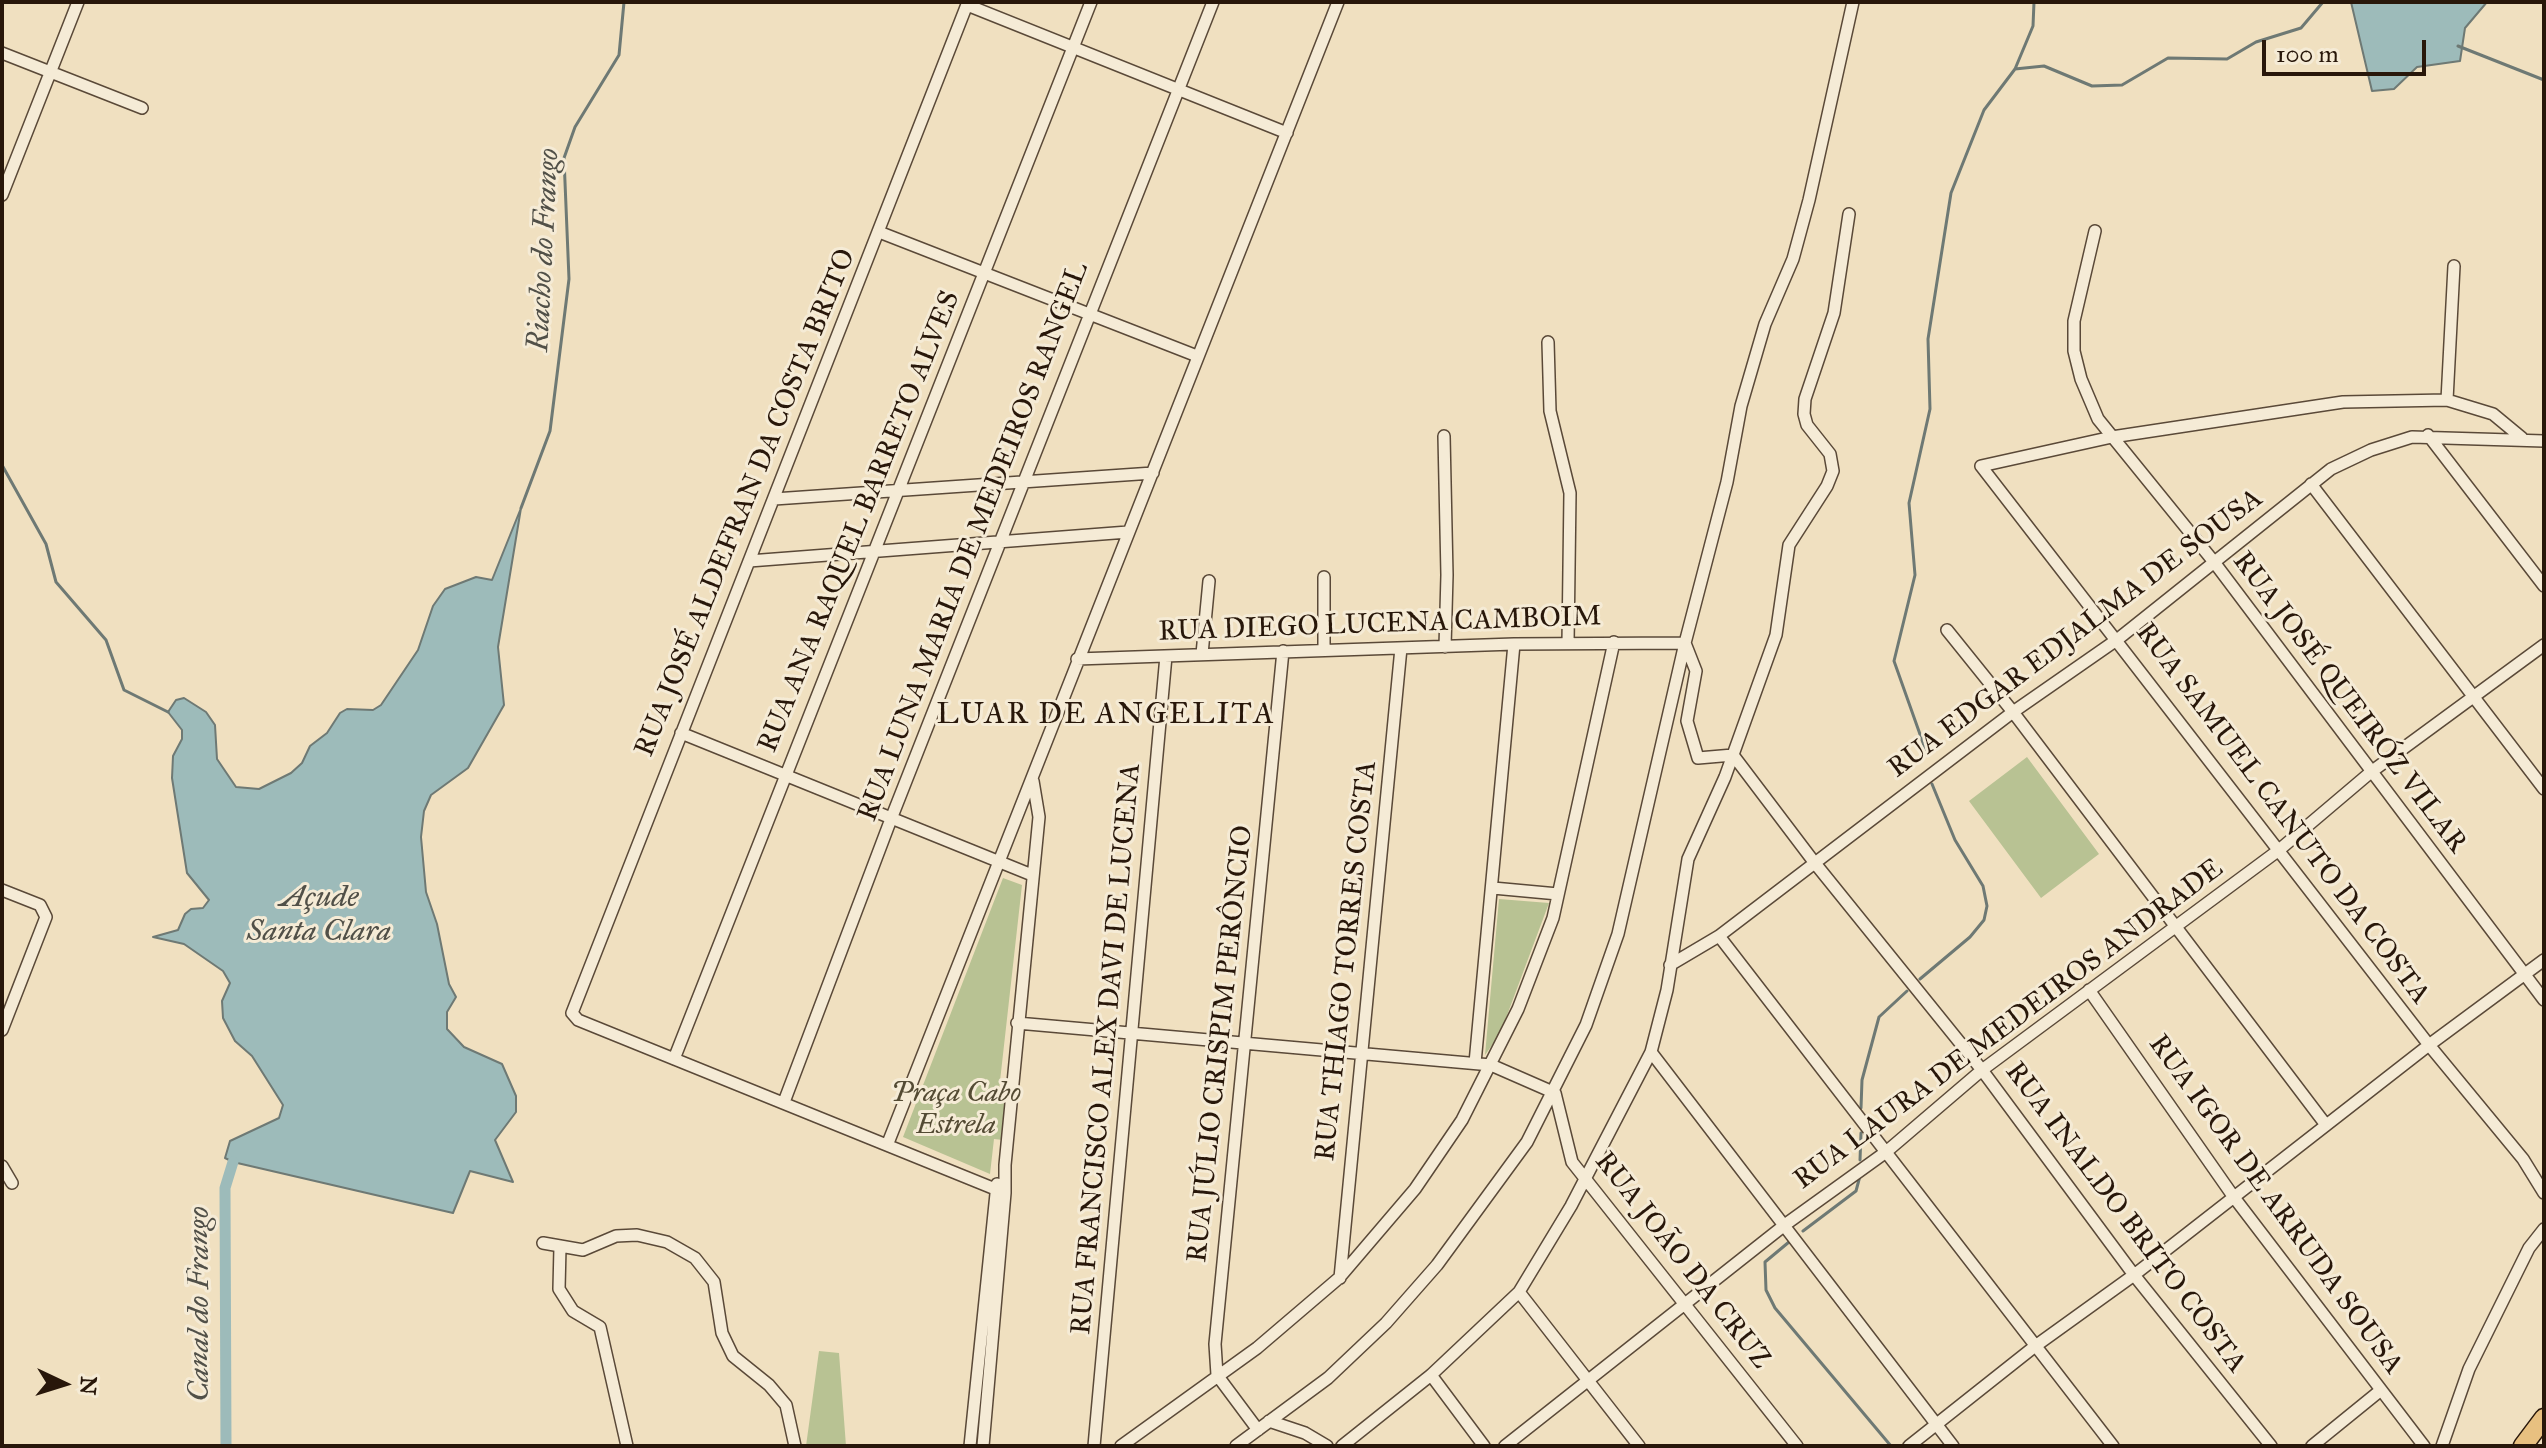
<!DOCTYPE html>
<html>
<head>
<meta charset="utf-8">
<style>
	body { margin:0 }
	#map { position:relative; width:2546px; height:1448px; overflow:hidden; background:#f0e0c0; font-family:"IM FELL Great Primer",serif }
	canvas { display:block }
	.frame { position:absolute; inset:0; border:4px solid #28170a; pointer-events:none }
	.north { position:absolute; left:24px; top:1344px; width:80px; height:80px; -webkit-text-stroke:6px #f5ebd6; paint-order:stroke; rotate:94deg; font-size:22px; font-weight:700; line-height:32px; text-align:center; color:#28170a }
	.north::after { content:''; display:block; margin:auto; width:28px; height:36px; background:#28170a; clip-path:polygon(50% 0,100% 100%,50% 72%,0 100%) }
	.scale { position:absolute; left:2262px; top:40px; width:164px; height:36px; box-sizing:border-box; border:4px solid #28170a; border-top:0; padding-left:10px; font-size:24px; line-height:28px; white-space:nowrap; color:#28170a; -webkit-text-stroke:6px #f5ebd6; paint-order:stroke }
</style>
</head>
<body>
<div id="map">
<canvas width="2546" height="1448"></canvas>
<div class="frame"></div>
<div class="north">N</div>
<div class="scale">100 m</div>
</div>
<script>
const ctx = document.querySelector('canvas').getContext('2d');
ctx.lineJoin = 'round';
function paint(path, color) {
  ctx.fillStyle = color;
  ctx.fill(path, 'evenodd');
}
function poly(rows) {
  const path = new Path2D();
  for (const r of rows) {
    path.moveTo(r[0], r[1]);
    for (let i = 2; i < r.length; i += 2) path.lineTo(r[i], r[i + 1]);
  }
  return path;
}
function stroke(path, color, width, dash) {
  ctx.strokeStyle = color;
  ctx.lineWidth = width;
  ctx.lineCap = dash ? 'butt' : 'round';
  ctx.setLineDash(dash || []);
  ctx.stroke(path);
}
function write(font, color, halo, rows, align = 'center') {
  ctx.font = font + ' "IM FELL Great Primer",serif';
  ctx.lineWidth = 6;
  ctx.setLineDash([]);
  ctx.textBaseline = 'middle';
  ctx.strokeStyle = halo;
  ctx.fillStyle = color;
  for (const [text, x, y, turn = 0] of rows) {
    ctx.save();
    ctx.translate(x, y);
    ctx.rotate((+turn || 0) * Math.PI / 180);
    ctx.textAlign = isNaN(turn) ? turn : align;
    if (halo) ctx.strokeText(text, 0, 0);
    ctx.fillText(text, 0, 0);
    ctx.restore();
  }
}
paint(poly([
	[2027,757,2099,854,2041,898,1969,801],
	[1003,878,1022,885,999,1090,1007,1091,1003,1140,994,1139,990,1174,903,1137],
	[1499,899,1549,903,1500,1034,1485,1055],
	[819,1351,839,1353,846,1446,806,1446]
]), '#b8c293');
const water = poly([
	[2351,2,2487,2,2465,28,2460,61,2417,67,2394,89,2372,91,2351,2],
	[521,508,498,647,504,705,468,768,431,795,424,811,421,837,426,892,437,924,449,984,456,997,447,1012,447,1029,464,1047,502,1064,516,1096,516,1112,495,1140,513,1182,470,1171,453,1213,233,1162,225,1158,230,1141,279,1118,283,1105,252,1056,235,1041,223,1018,222,1001,230,983,223,971,184,944,153,937,178,930,185,914,191,909,203,908,209,900,187,873,172,778,173,756,182,739,182,730,168,712,176,700,184,698,206,712,215,725,217,759,236,787,259,789,291,773,302,763,310,746,327,733,340,713,347,709,373,710,381,705,418,650,433,606,445,589,476,577,492,580,521,508]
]);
paint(water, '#9dbbba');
stroke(water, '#6e7974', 2);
stroke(poly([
	[2458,46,2544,80],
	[2015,69,2044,66,2092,86,2122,85,2168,58,2227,59,2256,42,2301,28,2323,2],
	[2,465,46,544,56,582,106,640,124,690,168,712],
	[521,508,550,431,569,279,564,158,575,127,619,55,624,2],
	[1927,754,1894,661,1915,575,1909,503,1930,409,1928,339,1951,193,1984,110,2015,69,2033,26,2034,2],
	[1920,979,1970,937,1984,920,1987,906,1983,886,1955,840,1932,784],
	[1861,1108,1862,1080,1879,1017,1907,991],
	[1860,1160,1861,1133],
	[1803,1231,1856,1191,1860,1176],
	[1789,1242,1765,1262,1766,1290,1775,1308,1891,1446]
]), '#6e7974', 3);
stroke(poly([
	[226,1446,225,1188,233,1162]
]), '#9dbbba', 11);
const street = poly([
	[968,2,572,1013,578,1020,1005,1193],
	[967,5,1287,133],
	[2,53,142,108],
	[2,195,78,2],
	[2095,231,2074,321,2074,351,2081,379,2098,419,2214,562,2544,1000],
	[879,232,1197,356],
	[2454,266,2447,400,2493,414,2522,438],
	[1548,342,1550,411,1570,493,1568,643],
	[2447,400,2343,402,2112,437,1981,466,2429,1045,2523,1159,2544,1193],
	[2428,435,2544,586],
	[1444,436,1447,575,1445,647],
	[2311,484,2544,789],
	[774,499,1153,473],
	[749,561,1128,532],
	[1947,630,2013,712,2326,1125],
	[1324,649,1324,577],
	[1202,654,1209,581],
	[1077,659,1514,644,1685,643,1696,671,1687,721,1698,758,1733,755,1814,862,1982,1070,2134,1275,2271,1446],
	[681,733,1032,875],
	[1493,888,1558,894],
	[2,890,40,905,46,917,2,1030],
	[1719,936,2113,1446],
	[1670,965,1719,936,2013,712,2118,639,2331,469,2371,450,2412,437,2544,441],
	[2089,990,2233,1196,2424,1446],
	[1017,1023,1491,1065,1555,1093,1572,1162,1797,1446],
	[1651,1052,1953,1446],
	[674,1059,1091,2],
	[1475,1063,1514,644],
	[784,1102,891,819,1213,2],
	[888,1143,1338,2],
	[2,1166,12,1183],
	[543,1243,583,1250,616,1236,637,1235,667,1242,695,1258,714,1282,722,1333,733,1356,769,1385,786,1405,795,1446],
	[560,1247,559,1289,573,1311,600,1327,627,1446],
	[1340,1278,1401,648],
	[1519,1292,1639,1446],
	[1431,1375,1484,1446],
	[1269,1421,1305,1433,1327,1446],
	[1258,1430,1217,1375,1215,1344,1283,651],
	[970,1446,997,1184],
	[983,1446,1005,1193,1005,1165,1039,817,1033,781],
	[1094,1446,1166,656],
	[1121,1446,1257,1348,1339,1278,1415,1189,1462,1120,1518,1009,1553,918,1614,642],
	[1236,1446,1328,1378,1386,1323,1437,1265,1527,1142,1586,1025,1618,934,1685,643,1727,482,1741,406,1765,324,1793,259,1809,200,1853,2],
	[1342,1446,1431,1375,1519,1292,1571,1206,1651,1052,1667,990,1688,859,1725,777,1776,635,1789,545,1827,486,1833,471,1830,454,1807,425,1804,414,1805,399,1834,313,1849,214],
	[1505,1446,1786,1224,1886,1152,1982,1070,2279,850,2371,772,2544,645],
	[1909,1446,2034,1347,2134,1275,2429,1045,2544,960],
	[2312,1446,2381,1390],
	[2442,1446,2469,1369,2529,1248,2544,1229]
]);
const primary = poly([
	[2523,1446,2544,1418]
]);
stroke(street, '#5a4938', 14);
stroke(primary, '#28170a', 21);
stroke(street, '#f5ebd6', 11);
stroke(primary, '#e8c080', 18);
write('28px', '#28170a', '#f5ebd6', [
	["RUA JOSÉ ALDEFRAN DA COSTA BRITO",746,503,-68],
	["RUA ANA RAQUEL BARRETO ALVES",860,522,-68],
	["RUA LUNA MARIA DE MEDEIROS RANGEL",974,542,-69],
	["RUA DIEGO LUCENA CAMBOIM",1380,625,-2],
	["RUA EDGAR EDJALMA DE SOUSA",2076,634,-37],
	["RUA JOSÉ QUEIRÓZ VILAR",2349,703,53],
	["RUA SAMUEL CANUTO DA COSTA",2282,814,53],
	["RUA THIAGO TORRES COSTA",1347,961,-84],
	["RUA LAURA DE MEDEIROS ANDRADE",2009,1025,-37],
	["RUA JÚLIO CRISPIM PERÔNCIO",1221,1044,-84],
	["RUA FRANCISCO ALEX DAVI DE LUCENA",1107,1049,-85],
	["RUA IGOR DE ARRUDA SOUSA",2275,1205,54],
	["RUA INALDO BRITO COSTA",2125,1218,53],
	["RUA JOÃO DA CRUZ",1682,1261,52]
]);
write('italic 28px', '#534a33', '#f5ebd6', [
	["Praça Cabo",956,1094],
	["Estrela",956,1126]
]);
write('italic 30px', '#515048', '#f5ebd6', [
	["Riacho do Frango",545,250,-87],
	["Açude",319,899],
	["Santa Clara",319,933],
	["Canal do Frango",201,1304,-90]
]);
ctx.letterSpacing = '2px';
write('30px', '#28170a', '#f5ebd6', [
	["LUAR DE ANGELITA",1106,716]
]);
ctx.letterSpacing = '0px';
</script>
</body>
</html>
